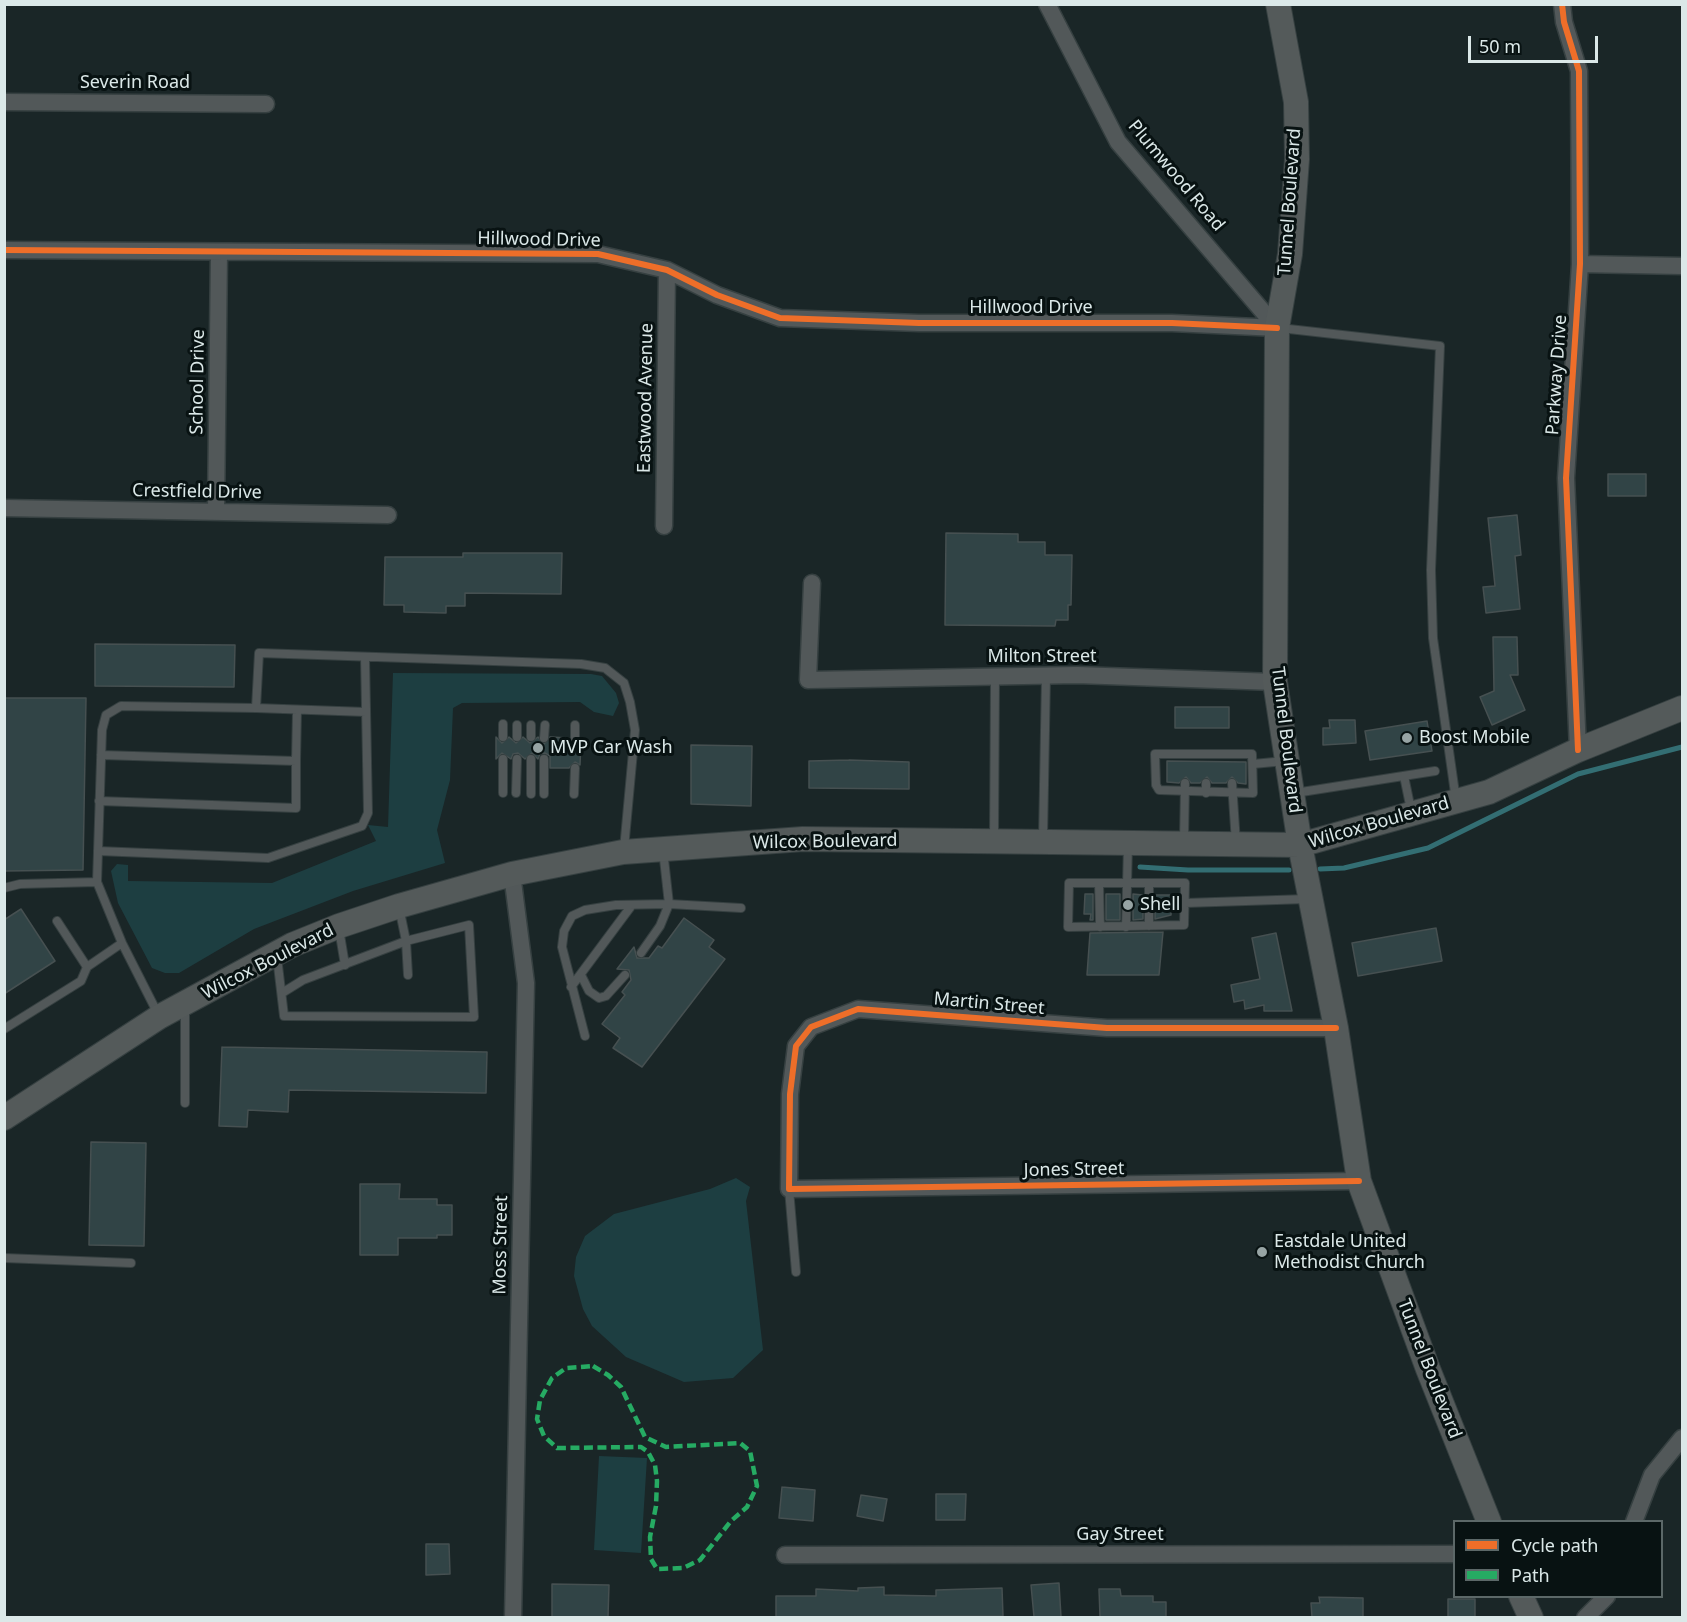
<!DOCTYPE html>
<html>
<head>
<meta charset="utf-8">
<style>
	body { margin:0 }
	#map { position:relative; width:1687px; height:1622px; overflow:hidden; background:#1a2627; font-family:"Noto Sans",sans-serif }
	canvas { display:block }
	.frame { position:absolute; inset:0; border:6px solid #dbe8e8; pointer-events:none }
	.legend { position:absolute; left:1453px; top:1520px; width:210px; height:78px; box-sizing:border-box; background:#081212; border:2px solid #5c6868; margin:0; padding:8px 10px; list-style:none; font-size:18px; color:#dbe8e8 }
	.legend li { display:flex; align-items:center; gap:12px; height:30px }
	.legend b { width:30px; border:2px solid #5c6868 }
	.scale { position:absolute; left:1468px; top:36px; width:130px; height:27px; box-sizing:border-box; border:3px solid #dbe8e8; border-top:0; padding-left:8px; font-size:18px; line-height:21px; white-space:nowrap; color:#dbe8e8; -webkit-text-stroke:4px #081212; paint-order:stroke }
</style>
</head>
<body>
<div id="map">
<canvas width="1687" height="1622"></canvas>
<div class="frame"></div>
<ul class="legend">
<li><b style="height:8px;background:#ee6e29"></b>Cycle path</li>
<li><b style="height:8px;background:#26ab63"></b>Path</li>
</ul>
<div class="scale">50 m</div>
</div>
<script>
const ctx = document.querySelector('canvas').getContext('2d');
ctx.lineJoin = 'round';
function paint(path, color) {
  ctx.fillStyle = color;
  ctx.fill(path, 'evenodd');
}
function poly(rows) {
  const path = new Path2D();
  for (const r of rows) {
    path.moveTo(r[0], r[1]);
    for (let i = 2; i < r.length; i += 2) path.lineTo(r[i], r[i + 1]);
  }
  return path;
}
function stroke(path, color, width, dash) {
  ctx.strokeStyle = color;
  ctx.lineWidth = width;
  ctx.lineCap = dash ? 'butt' : 'round';
  ctx.setLineDash(dash || []);
  ctx.stroke(path);
}
function write(font, color, halo, rows, align = 'center') {
  ctx.font = font + ' "Noto Sans",sans-serif';
  ctx.lineWidth = 6;
  ctx.setLineDash([]);
  ctx.textBaseline = 'middle';
  ctx.strokeStyle = halo;
  ctx.fillStyle = color;
  for (const [text, x, y, turn = 0] of rows) {
    ctx.save();
    ctx.translate(x, y);
    ctx.rotate((+turn || 0) * Math.PI / 180);
    ctx.textAlign = isNaN(turn) ? turn : align;
    if (halo) ctx.strokeText(text, 0, 0);
    ctx.fillText(text, 0, 0);
    ctx.restore();
  }
}
paint(poly([
	[393,673,591,674,602,676,616,693,619,703,613,716,594,712,580,702,462,703,453,708,450,780,437,830,445,863,353,891,254,929,179,973,165,973,152,968,118,903,111,871,117,864,128,865,128,881,272,883,376,841,368,825,388,827],
	[736,1178,750,1187,746,1201,763,1350,733,1378,684,1382,626,1357,592,1326,583,1309,574,1276,576,1257,585,1236,614,1214,710,1189],
	[599,1456,647,1458,641,1553,594,1550]
]), '#1d3e41');
stroke(poly([
	[1140,867,1188,870,1289,870],
	[1320,869,1344,868,1428,848,1578,774,1682,747]
]), '#336e73', 5);
const building = poly([
	[1608,474,1646,474,1646,496,1608,496,1608,474],
	[1517,515,1521,555,1515,556,1520,609,1486,613,1483,587,1495,586,1488,518,1517,515],
	[946,533,1018,534,1018,542,1045,542,1045,555,1072,555,1071,605,1068,605,1068,620,1056,620,1055,626,945,625,946,533],
	[463,553,562,553,561,594,465,593,465,606,446,606,446,613,404,612,404,605,384,605,385,557,463,557,463,553],
	[1493,637,1517,637,1518,675,1510,675,1525,710,1492,725,1480,697,1494,691,1493,637],
	[95,644,235,645,234,687,95,686,95,644],
	[4,698,86,698,83,870,4,871,4,698],
	[1175,707,1229,707,1229,728,1175,728,1175,707],
	[1329,720,1355,720,1356,743,1323,745,1323,728,1330,728,1329,720],
	[1427,721,1432,751,1370,760,1365,731,1427,721],
	[496,737,502,743,509,737,516,743,523,737,530,743,538,737,544,744,550,737,569,738,574,744,581,741,580,765,575,762,569,768,550,768,550,756,545,753,540,754,538,759,532,753,525,759,518,753,513,754,511,759,502,753,496,759,496,737],
	[691,745,752,746,751,806,691,804,691,745],
	[849,760,909,762,909,789,809,788,809,761,849,760],
	[1167,761,1246,762,1246,784,1238,783,1232,777,1226,783,1212,783,1207,777,1200,783,1191,783,1186,777,1179,783,1167,782,1167,761],
	[1085,894,1093,894,1093,920,1090,920,1091,914,1084,914,1085,894],
	[1106,894,1120,894,1120,920,1106,920,1106,894],
	[1133,894,1143,895,1143,919,1133,920,1133,894],
	[1155,895,1171,895,1171,915,1155,919,1155,895],
	[21,909,55,961,4,994,4,920,21,909],
	[684,918,714,940,709,947,725,959,642,1067,613,1048,620,1038,602,1024,625,995,622,992,631,980,629,970,617,969,634,947,637,958,649,958,658,946,662,948,684,918],
	[1436,928,1442,961,1358,976,1352,943,1436,928],
	[1163,932,1159,975,1087,975,1090,933,1163,932],
	[1276,933,1292,1011,1264,1011,1264,1005,1245,1009,1244,1000,1234,1002,1231,985,1260,979,1252,938,1276,933],
	[222,1047,487,1052,486,1093,289,1090,288,1112,248,1110,247,1127,219,1126,222,1047],
	[91,1142,146,1143,144,1246,89,1245,91,1142],
	[360,1184,400,1184,399,1199,437,1199,437,1205,452,1205,452,1235,437,1235,437,1238,398,1238,398,1255,360,1255,360,1184],
	[782,1487,815,1490,813,1521,779,1518,782,1487],
	[936,1494,966,1494,965,1520,936,1520,936,1494],
	[861,1495,887,1499,883,1521,857,1516,861,1495],
	[426,1544,449,1544,450,1574,426,1575,426,1544],
	[1059,1583,1061,1617,1034,1617,1031,1585,1059,1583],
	[552,1584,609,1585,608,1617,552,1617,552,1584],
	[884,1587,884,1595,936,1596,936,1590,1002,1588,1003,1616,776,1617,776,1596,816,1596,816,1589,858,1591,858,1588,884,1587],
	[1099,1589,1120,1589,1121,1596,1153,1596,1153,1602,1166,1602,1166,1617,1100,1617,1099,1589],
	[1319,1597,1363,1598,1363,1617,1312,1617,1311,1603,1320,1603,1319,1597],
	[1448,1599,1475,1599,1475,1617,1448,1617,1448,1599]
]);
paint(building, '#314446');
stroke(building, '#465051', 1.5);
const lane = poly([
	[1280,328,1440,346,1431,570,1433,638,1456,800],
	[256,708,366,712],
	[503,724,503,737],
	[531,725,531,737],
	[517,737,517,725],
	[544,738,545,725],
	[575,738,575,725],
	[1155,754,1252,754,1253,793,1159,790,1156,785,1155,754],
	[101,755,296,761,297,710],
	[1253,764,1285,761],
	[1404,776,1411,810],
	[1232,783,1236,843],
	[503,793,503,759],
	[516,793,517,759],
	[1206,793,1206,783],
	[1295,793,1435,771],
	[531,794,531,759],
	[544,794,544,759],
	[574,794,575,768],
	[99,801,296,808,296,761],
	[1043,839,1046,676],
	[994,840,995,676],
	[1184,841,1185,783],
	[98,851,268,858,362,826,368,813,365,657],
	[1069,883,1185,883,1184,925,1068,927,1069,883],
	[1099,883,1100,927],
	[1149,883,1149,926],
	[4,888,20,884,97,882],
	[1185,903,1307,899],
	[399,907,406,941,408,975],
	[57,921,87,967,122,943],
	[1126,927,1128,844],
	[339,929,345,965],
	[641,953,660,926,669,904,741,908],
	[277,957,284,1016,474,1017,469,925,406,941,303,980,282,993],
	[581,975,589,991,599,998,606,996,625,975],
	[571,987,632,905],
	[185,1007,185,1103],
	[159,1016,122,943,97,882,102,730,106,715,121,706,256,708,259,653,581,664,605,668,624,683,630,702,635,730,624,849],
	[4,1029,81,981,87,967],
	[585,1036,562,947,564,931,572,916,585,910,616,905,669,904,663,850],
	[789,1189,796,1272],
	[4,1258,131,1263]
]);
const street = poly([
	[1047,4,1118,142,1277,328],
	[1562,4,1564,22,1579,71,1580,264,1566,478,1578,750],
	[4,102,266,104],
	[4,250,598,254,667,270,717,295,780,318,919,323,1172,323,1277,328],
	[1580,264,1682,266],
	[4,508,388,515],
	[216,511,219,252],
	[664,526,667,270],
	[812,583,808,680,1077,675,1275,682],
	[512,874,526,983,513,1618],
	[1336,1028,1107,1028,858,1009,811,1027,796,1046,790,1094,789,1189,1359,1181],
	[1634,1522,1652,1475,1682,1438],
	[785,1555,1454,1554],
	[1585,1618,1607,1596]
]);
const secondary = poly([
	[1278,4,1296,102,1297,159,1290,254,1277,328,1275,682,1300,845,1336,1028,1359,1181,1428,1369,1489,1522],
	[4,1118,159,1017,292,945,339,926,399,906,512,874,623,852,803,839,1300,845,1489,792,1578,750,1682,708],
	[1521,1596,1531,1618]
]);
stroke(lane, '#364041', 10);
stroke(street, '#364041', 19);
stroke(secondary, '#364041', 26);
stroke(lane, '#525859', 8);
stroke(street, '#525859', 16);
stroke(secondary, '#545a5a', 24);
stroke(poly([
	[593,1366,608,1375,621,1387,645,1437,666,1447,740,1443,750,1451,757,1486,747,1507,731,1521,700,1560,683,1568,657,1569,651,1559,650,1537,656,1506,657,1481,655,1465,648,1452,641,1447,557,1448,544,1436,537,1419,540,1400,552,1378,566,1368,593,1366]
]), '#26ab63', 4.5, [9, 4.5]);
stroke(poly([
	[1562,4,1564,22,1579,71,1580,264,1566,478,1578,750],
	[4,250,598,254,667,270,717,295,780,318,919,323,1172,323,1277,328],
	[1336,1028,1107,1028,858,1009,811,1027,796,1046,790,1094,789,1189,1359,1181]
]), '#ee6e29', 6);
for (const [x, y, r, color] of [
	[1407,738,6,"#97a4a4"],
	[538,748,6,"#97a4a4"],
	[1128,905,6,"#97a4a4"],
	[1262,1252,6,"#97a4a4"]
]) {
  const dot = new Path2D();
  dot.arc(x, y, r, 0, 2 * Math.PI);
  ctx.fillStyle = color;
  ctx.fill(dot);
  stroke(dot, '#081212', 2);
}
write('18px', '#dbe8e8', '#081212', [
	["Severin Road",135,83],
	["Plumwood Road",1176,176,50],
	["Tunnel Boulevard",1290,202,-86],
	["Hillwood Drive",539,240,1],
	["Hillwood Drive",1031,308],
	["Parkway Drive",1557,375,-86],
	["School Drive",198,382,-89],
	["Eastwood Avenue",646,398,-89],
	["Crestfield Drive",197,492,1],
	["Milton Street",1042,657],
	["Tunnel Boulevard",1286,740,83],
	["Wilcox Boulevard",1379,823,-16],
	["Wilcox Boulevard",825,842,-1],
	["Wilcox Boulevard",268,962,-27],
	["Martin Street",989,1004,5],
	["Jones Street",1074,1170,-1],
	["Moss Street",501,1245,-89],
	["Tunnel Boulevard",1429,1369,69],
	["Gay Street",1120,1535]
]);
write('18px', '#dbe8e8', '#081212', [
	["Boost Mobile",1419,738],
	["MVP Car Wash",550,748],
	["Shell",1140,905],
	["Eastdale United",1274,1242],
	["Methodist Church",1274,1263]
], 'left');
</script>
</body>
</html>
